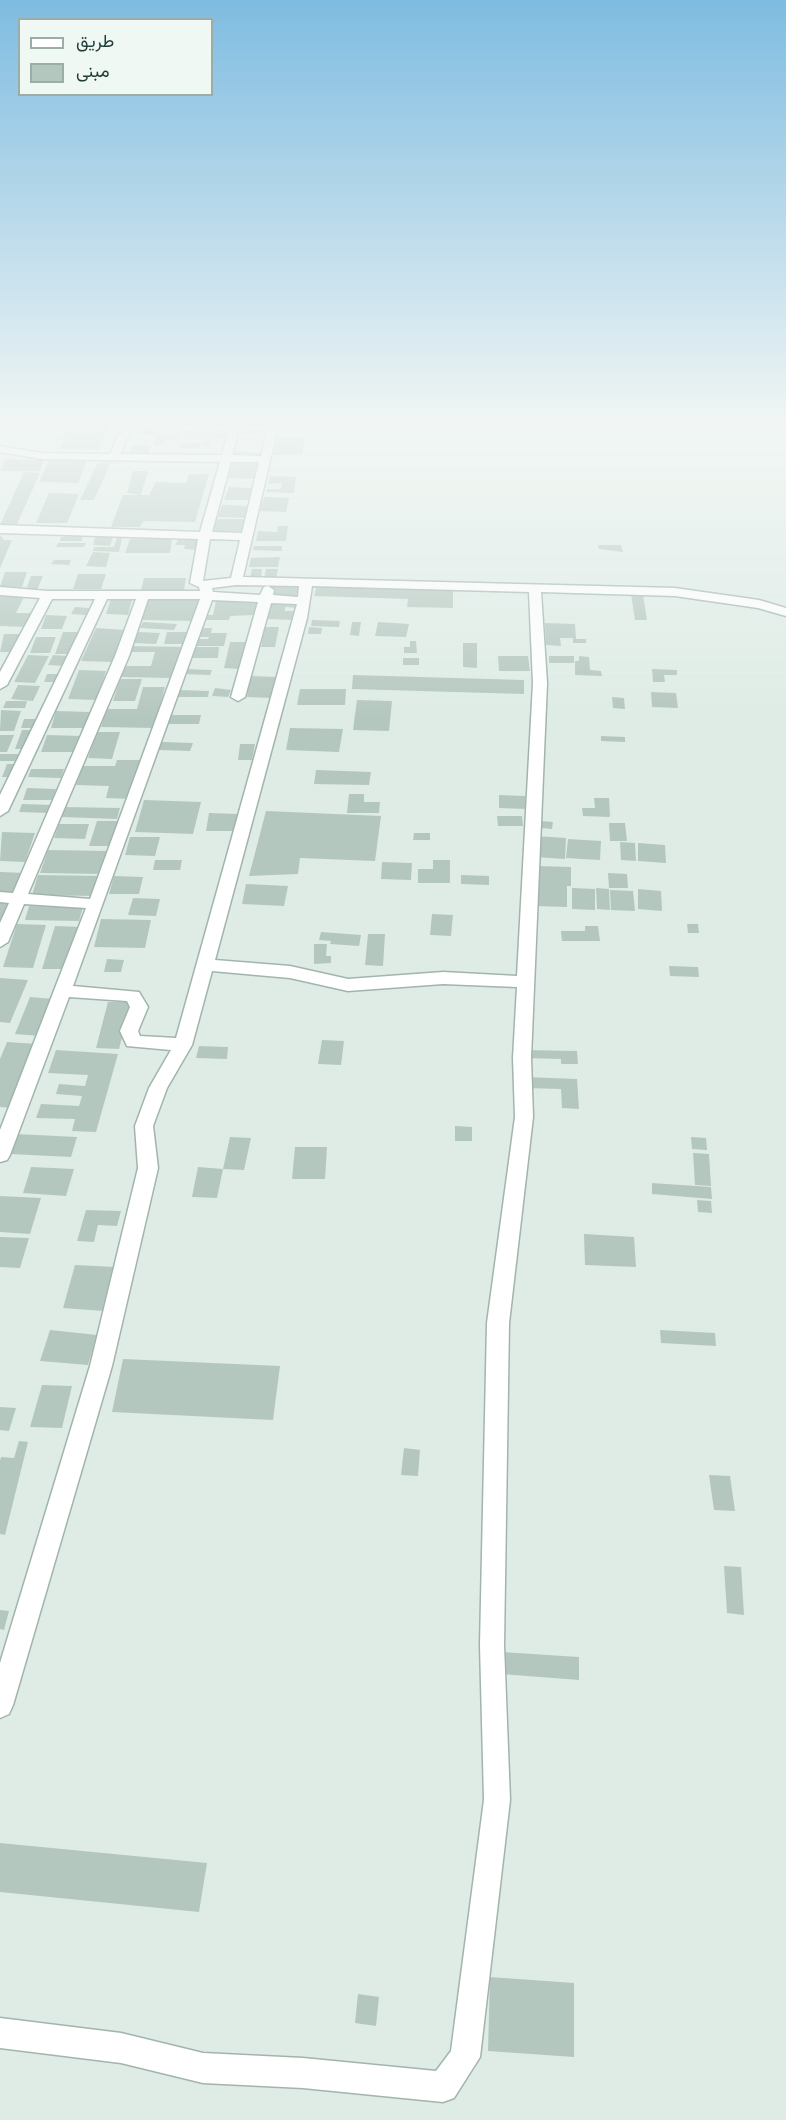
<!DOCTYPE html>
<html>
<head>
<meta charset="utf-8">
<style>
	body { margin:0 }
	#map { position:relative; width:786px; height:2120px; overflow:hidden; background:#dfece6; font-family:Montserrat,Vazirmatn,sans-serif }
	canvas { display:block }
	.legend { position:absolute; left:18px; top:18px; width:195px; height:78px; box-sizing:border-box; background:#f0f8f4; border:2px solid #9cada8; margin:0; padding:8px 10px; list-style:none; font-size:18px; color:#1e3d36 }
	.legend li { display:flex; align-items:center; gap:12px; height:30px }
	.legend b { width:30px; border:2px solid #9cada8 }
</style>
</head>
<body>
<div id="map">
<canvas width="786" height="2120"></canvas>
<ul class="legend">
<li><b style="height:8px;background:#fff"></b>طريق</li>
<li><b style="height:16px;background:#b4c7bf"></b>مبنى</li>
</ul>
</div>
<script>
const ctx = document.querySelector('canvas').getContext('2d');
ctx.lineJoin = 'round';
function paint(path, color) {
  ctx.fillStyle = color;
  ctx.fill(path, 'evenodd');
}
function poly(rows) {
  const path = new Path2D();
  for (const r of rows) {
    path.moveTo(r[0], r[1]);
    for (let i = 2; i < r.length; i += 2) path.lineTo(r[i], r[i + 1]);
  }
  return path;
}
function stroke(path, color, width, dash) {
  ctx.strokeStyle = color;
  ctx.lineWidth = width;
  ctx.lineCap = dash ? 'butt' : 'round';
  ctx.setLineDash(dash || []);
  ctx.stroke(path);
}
paint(poly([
	[165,422,181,422,178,428,162,427],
	[281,422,310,422,308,431,278,430],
	[91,425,110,425,98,450,59,449,66,439,61,439,67,428],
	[142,428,159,429,157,432,178,433,176,440,164,440,163,445,154,445,156,435,139,434],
	[206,429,227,430,230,431,223,438,211,438,209,446,202,446,205,438,184,437,186,431,205,432],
	[242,430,269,430,268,436,258,436,259,433,242,433],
	[277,438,305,439,302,454,273,455],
	[182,443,200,443,199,448,180,448],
	[133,445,151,445,148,453,130,453],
	[234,451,262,453,261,457,233,456],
	[6,459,44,460,40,471,0,471],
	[49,460,87,461,78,483,39,482],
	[111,462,94,500,80,500,97,464],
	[233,463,261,463,256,479,227,478],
	[133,471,148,471,141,495,127,493],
	[24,472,40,473,17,524,0,525],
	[189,474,209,474,195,522,144,521,140,527,111,527,123,495,149,495,156,482,186,483],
	[270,476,296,477,294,493,266,492,267,489,281,489,282,483,268,484],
	[229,487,252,488,248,500,224,500],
	[49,493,79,494,67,523,36,523],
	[264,497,289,498,286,512,260,511],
	[222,505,250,506,246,518,218,517],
	[215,519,246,519,243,531,211,531],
	[278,526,288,526,286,541,256,541,258,531,277,532],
	[0,535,4,540,12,540,0,568],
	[83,536,82,541,60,541,61,537],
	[95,537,113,537,110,546,93,545],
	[117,538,122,538,119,552,93,551,94,547,114,547],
	[130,539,172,539,170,553,125,553],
	[178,540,197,540,196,550,184,549,185,545,175,545],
	[58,543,86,543,84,547,56,547],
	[598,545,621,545,623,552,599,549],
	[254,546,282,546,282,551,253,550],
	[93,552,110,553,106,567,86,566],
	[280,557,278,567,249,567,251,558],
	[54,560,71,560,69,565,51,564],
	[252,569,262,569,261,578,250,578],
	[266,569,278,569,276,579,264,579],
	[5,572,27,572,22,587,0,587],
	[78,574,106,574,101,589,73,589],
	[31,576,43,576,37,590,26,590],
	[144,578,186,578,184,590,141,590],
	[273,585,298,586,296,598,271,597],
	[317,585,453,589,453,608,407,607,408,599,314,596],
	[631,594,643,595,647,620,635,620],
	[0,596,24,597,16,613,32,613,25,627,0,626],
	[111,599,132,600,128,615,106,614],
	[147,599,199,600,195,621,142,620],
	[216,601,257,602,255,615,230,616,229,620,206,620,208,615,213,615],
	[272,602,298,602,297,608,285,607,285,611,295,611,293,620,268,619],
	[75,607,89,608,86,615,71,614],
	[46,615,67,616,62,629,41,629],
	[312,620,340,621,339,627,311,626],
	[143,622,177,624,174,630,140,628],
	[352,622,361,622,359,636,350,635],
	[378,622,409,624,406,637,375,636],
	[545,623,575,624,576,639,586,639,586,643,573,643,573,638,560,638,561,646,546,645],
	[265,627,279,627,275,647,261,647],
	[309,627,322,628,321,634,308,634],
	[96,628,126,630,113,662,81,661],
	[201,628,212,628,211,633,227,633,224,646,193,646,195,639,208,639,209,637,200,637],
	[63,632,79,632,71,654,55,654],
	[138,632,160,633,156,644,134,643],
	[167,632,187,632,185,644,164,644],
	[4,634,22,634,15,652,0,652],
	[36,637,56,637,50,653,30,653],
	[410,641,416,641,417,653,404,653,404,647,410,647],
	[230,642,246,642,240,669,224,668],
	[463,643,477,643,477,668,463,667],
	[132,646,183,647,171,678,120,677,123,666,151,666,155,652,130,652],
	[194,647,219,647,218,658,192,658],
	[28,655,49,656,35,683,14,682],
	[53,655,68,656,63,666,48,665],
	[498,656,528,656,530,671,499,671],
	[549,656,574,656,574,663,549,663],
	[579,656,589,657,590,670,601,671,602,676,575,675,575,661,579,661],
	[403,658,419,658,419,665,403,665],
	[185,669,212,670,210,675,184,674],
	[652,669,677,670,677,675,664,675,665,682,653,682],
	[79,670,106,671,97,700,68,699],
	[47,674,62,674,59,682,44,682],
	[353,675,524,680,524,694,352,689],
	[251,676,277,677,273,698,247,697],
	[120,679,142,679,135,701,113,701],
	[18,685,40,686,33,701,11,699],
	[143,687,165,687,154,728,101,727,107,709,137,709],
	[215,688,231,690,228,697,212,696],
	[300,689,346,689,345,705,297,705],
	[178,690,209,691,208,697,176,697],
	[651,692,676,693,678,708,652,707],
	[612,697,624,698,625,709,613,708],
	[357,700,392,701,389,731,353,730],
	[6,701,27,701,25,708,3,708],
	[1,710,21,711,14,731,0,731],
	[56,711,90,712,84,728,51,728],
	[169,715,201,715,199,724,166,724],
	[24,719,40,719,36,728,21,728],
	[290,728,343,729,339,752,286,750],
	[22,730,36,730,29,749,15,749],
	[97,732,120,732,112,759,88,758],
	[0,735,14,735,7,752,0,752],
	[47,735,82,736,77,752,41,752],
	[601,736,625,737,625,742,601,741],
	[162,742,193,743,190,751,159,750],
	[240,744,255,744,252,760,238,760],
	[0,754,21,754,18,761,0,761],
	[117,760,143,760,132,799,106,798,109,786,76,785,83,766,115,766],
	[7,764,17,764,12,777,2,777],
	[31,769,64,769,61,778,28,777],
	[316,770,371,772,369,785,314,784],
	[27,788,56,789,53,800,23,800],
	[349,794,364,794,364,802,380,802,379,813,347,813],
	[499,795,525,796,526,809,499,808],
	[594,798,609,798,610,817,583,816,582,808,595,808],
	[144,800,201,802,193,834,135,832],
	[22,804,52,805,49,813,19,812],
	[64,807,120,808,117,819,61,817],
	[266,811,381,816,375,861,300,858,298,874,249,876],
	[209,813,239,814,235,831,206,831],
	[497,816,522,816,523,826,498,826],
	[97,821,119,821,112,846,89,846],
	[541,821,553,822,552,829,541,828],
	[609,823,625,823,627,841,610,841],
	[59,824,89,824,85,839,54,838],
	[2,832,35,833,25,862,0,861],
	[414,833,430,833,430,840,413,840],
	[536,836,566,838,565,859,535,857],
	[130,837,160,837,155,856,125,855],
	[568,839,601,841,600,860,566,858],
	[620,842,635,843,636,861,621,860],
	[638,843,665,845,666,863,638,861],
	[48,850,109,851,103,874,40,873],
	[155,860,182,860,180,870,153,870],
	[433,860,450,860,450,883,418,883,418,869,433,869],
	[382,862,412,863,411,880,381,879],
	[536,866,571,867,571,886,567,886,567,907,535,906],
	[0,872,25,873,18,892,0,892],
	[608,873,627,874,628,888,609,888],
	[38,875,100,876,94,896,32,895],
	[461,875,489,876,489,885,461,884],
	[114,876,143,877,139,894,109,894],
	[246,884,288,886,284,906,242,904],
	[572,888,595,889,595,910,572,909],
	[596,888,609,889,610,910,597,909],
	[638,889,661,891,662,911,638,909],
	[610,890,633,891,635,911,611,910],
	[133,898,160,899,156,916,128,915],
	[0,903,11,903,0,930],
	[29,906,83,907,79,921,25,920],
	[432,914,453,915,451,936,430,935],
	[101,919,151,920,145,948,94,947],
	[17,924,46,925,33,968,3,967],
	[687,924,698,924,699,933,688,933],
	[55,926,81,927,69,969,42,969],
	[585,926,598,926,600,941,562,941,561,931,585,931],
	[321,932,361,935,359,946,330,944,331,941,319,940],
	[368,934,385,934,383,966,365,965],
	[314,944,327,944,326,956,331,956,331,963,314,964],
	[107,959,124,960,121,972,104,972],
	[669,966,698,967,699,977,670,976],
	[0,978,28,980,10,1023,0,1022],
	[30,997,54,999,39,1036,15,1034],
	[108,1002,131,1002,119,1049,96,1048],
	[322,1040,344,1041,341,1065,318,1064],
	[7,1042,38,1044,12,1108,0,1107,0,1059],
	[199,1046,228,1047,227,1059,196,1058],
	[56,1050,118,1054,96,1132,72,1131,75,1119,36,1118,41,1104,79,1106,82,1096,56,1094,59,1084,85,1086,88,1075,48,1073],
	[523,1050,577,1051,578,1064,561,1064,561,1059,524,1058],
	[525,1077,577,1079,579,1109,562,1108,561,1089,526,1088],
	[455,1126,472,1127,472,1141,455,1141],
	[16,1134,77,1137,71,1157,10,1154],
	[230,1137,251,1138,244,1170,223,1169],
	[691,1137,706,1138,707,1150,692,1149],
	[295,1147,327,1147,325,1179,292,1179],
	[693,1153,709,1154,711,1186,695,1185],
	[31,1167,74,1169,66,1196,23,1193],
	[198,1167,223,1169,217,1198,192,1197],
	[652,1183,711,1187,712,1199,652,1194],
	[0,1196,41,1198,30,1234,0,1232],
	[697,1200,711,1201,712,1213,698,1212],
	[86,1210,121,1211,117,1226,98,1225,94,1242,77,1241],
	[584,1234,634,1237,636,1267,585,1265],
	[0,1237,29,1238,20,1268,0,1267],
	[75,1265,115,1267,104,1311,63,1308],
	[50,1330,97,1335,88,1365,40,1361],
	[660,1330,715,1333,716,1346,661,1343],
	[123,1359,280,1366,273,1420,112,1412],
	[42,1385,72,1386,62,1428,30,1427],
	[0,1407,16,1408,9,1431,0,1430],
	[19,1441,28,1442,5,1535,0,1534,0,1461,1,1457,14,1458],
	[404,1448,420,1450,418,1476,401,1475],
	[709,1475,730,1476,735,1511,714,1510],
	[724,1566,741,1567,744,1615,727,1613],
	[0,1610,9,1611,4,1630,0,1629],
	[502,1652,579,1657,579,1680,501,1674],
	[0,1843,207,1863,199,1912,0,1892],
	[490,1977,574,1983,574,2057,488,2051],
	[358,1994,379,1997,376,2026,355,2023]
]), '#b4c7bf');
const street = poly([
	[124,422,134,422,120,454,222,455,231,422,241,422,232,455,261,456,269,422,279,422,243,577,675,588,759,600,786,608,786,616,758,608,675,596,541,592,547,683,531,1058,533,1117,509,1323,504,1645,510,1800,480,2057,454,2098,443,2102,303,2088,203,2083,121,2063,0,2048,0,2018,121,2033,203,2053,303,2058,436,2071,451,2051,484,1800,480,1645,487,1323,515,1117,513,1058,517,987,443,984,348,991,290,978,212,971,192,1045,167,1088,153,1126,158,1168,112,1366,13,1705,9,1714,0,1718,0,1663,90,1366,138,1168,135,1126,149,1088,171,1050,127,1046,120,1031,130,1007,127,1001,69,997,10,1155,7,1160,0,1162,0,1130,86,908,24,904,8,942,0,947,0,923,9,903,0,902,0,892,13,893,115,656,136,599,107,599,8,811,0,816,0,795,95,599,52,599,7,685,0,689,0,672,40,598,0,595,0,587,48,591,200,591,199,587,190,583,198,539,0,533,0,525,200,532,220,462,42,459,0,452,0,446,42,453,110,454,124,422],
	[231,462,259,462,242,533,212,532,231,462],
	[210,539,240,540,231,578,203,581,210,539],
	[236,585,299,586,298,597,273,595,274,590,268,586,264,587,260,595,213,592,212,588,236,585],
	[312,586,529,592,533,683,517,976,443,972,348,979,290,966,215,960,307,618,312,586],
	[148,599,200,599,90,899,28,894,129,656,148,599],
	[212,600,258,602,231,697,238,701,245,697,271,603,297,604,176,1038,140,1036,138,1031,148,1007,139,992,73,986,212,600]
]);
stroke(street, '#a1b4ae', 3);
paint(street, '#fff');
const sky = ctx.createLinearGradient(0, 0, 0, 719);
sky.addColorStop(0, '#7fbce1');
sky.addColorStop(0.59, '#f1f6f4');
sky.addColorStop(1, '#f1f6f400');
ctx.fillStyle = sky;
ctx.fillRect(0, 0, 786, 719);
</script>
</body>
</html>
